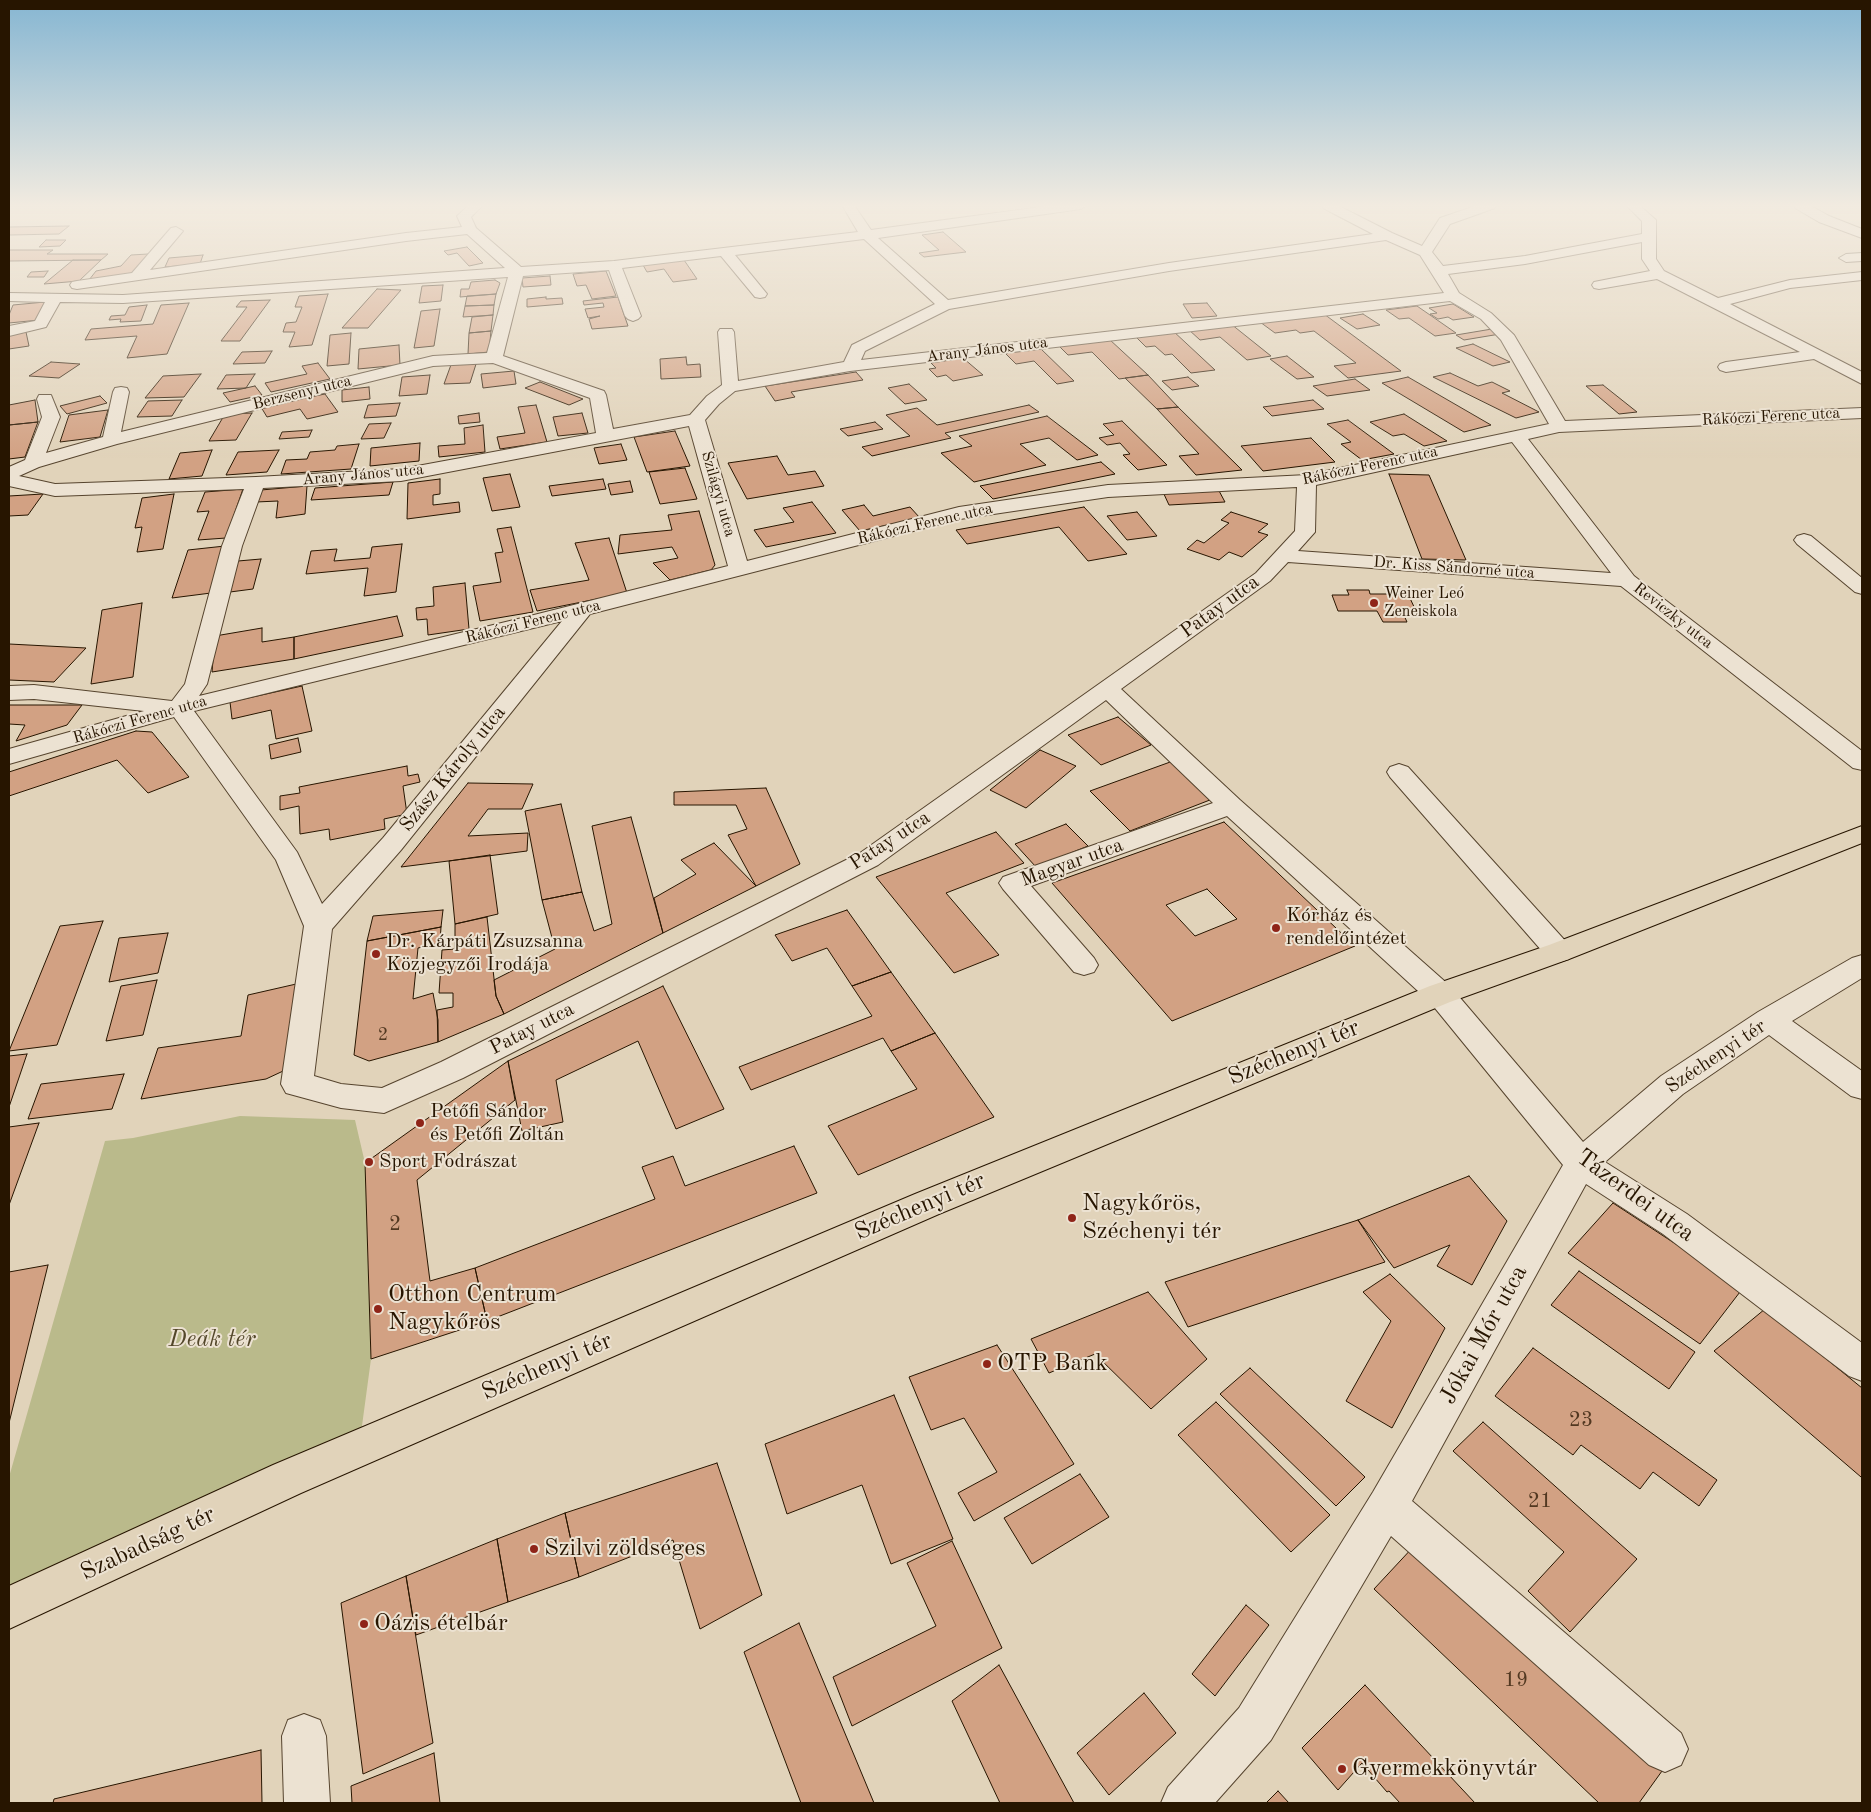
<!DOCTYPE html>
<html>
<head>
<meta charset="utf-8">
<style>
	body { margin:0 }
	#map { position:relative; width:1871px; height:1812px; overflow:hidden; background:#e1d3ba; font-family:"Old Standard TT",serif }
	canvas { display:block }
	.frame { position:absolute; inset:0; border:10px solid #271500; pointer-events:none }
</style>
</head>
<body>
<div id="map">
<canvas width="1871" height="1812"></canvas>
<div class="frame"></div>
</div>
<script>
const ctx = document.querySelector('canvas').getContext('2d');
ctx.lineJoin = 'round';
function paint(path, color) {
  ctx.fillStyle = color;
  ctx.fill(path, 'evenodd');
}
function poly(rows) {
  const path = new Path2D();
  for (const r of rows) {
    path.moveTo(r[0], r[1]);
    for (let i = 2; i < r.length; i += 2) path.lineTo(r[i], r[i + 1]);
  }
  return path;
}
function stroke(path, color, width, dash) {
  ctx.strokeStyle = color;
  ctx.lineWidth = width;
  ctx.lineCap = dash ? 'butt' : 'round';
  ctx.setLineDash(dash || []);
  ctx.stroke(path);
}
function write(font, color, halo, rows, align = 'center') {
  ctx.font = font + ' "Old Standard TT",serif';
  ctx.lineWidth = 4;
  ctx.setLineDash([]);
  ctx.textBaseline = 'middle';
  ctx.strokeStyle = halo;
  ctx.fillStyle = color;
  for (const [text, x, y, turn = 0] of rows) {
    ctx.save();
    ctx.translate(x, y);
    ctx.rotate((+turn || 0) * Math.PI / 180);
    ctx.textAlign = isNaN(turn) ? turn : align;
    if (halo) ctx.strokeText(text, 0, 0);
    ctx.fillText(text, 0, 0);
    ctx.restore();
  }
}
paint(poly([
	[240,1116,355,1120,365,1163,371,1359,359,1448,9,1608,9,1477,105,1141,133,1138]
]), '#baba8b');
const building = poly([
	[69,226,59,234,9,235,9,227,69,226],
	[943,232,966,252,924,257,919,253,939,250,922,235,943,232],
	[46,240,66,240,60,246,39,247,46,240],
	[467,247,483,263,469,266,457,253,448,255,444,251,467,247],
	[9,250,53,250,47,254,108,254,101,260,9,261,9,250],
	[148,254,133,273,89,280,96,271,121,266,131,255,148,254],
	[203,255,200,264,165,267,169,258,203,255],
	[73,260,101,260,79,281,44,284,73,260],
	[684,260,697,279,673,282,664,269,647,272,643,265,684,260],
	[48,271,44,277,27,277,31,272,48,271],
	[606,271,616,296,592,299,586,285,577,286,573,274,606,271],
	[550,276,551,285,523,287,522,278,550,276],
	[495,280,500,283,496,294,460,297,461,289,469,289,471,282,495,280],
	[443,285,441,301,419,303,422,286,443,285],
	[377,289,401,290,368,328,342,328,377,289],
	[328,294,312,345,289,347,295,332,283,332,286,323,296,322,302,307,295,307,299,296,328,294],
	[496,294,494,305,465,306,467,296,496,294],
	[546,297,546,299,562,298,563,304,527,307,527,299,546,297],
	[618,297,628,326,592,329,589,319,600,316,588,318,585,309,604,307,603,303,584,305,583,301,618,297],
	[270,300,240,341,221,341,247,307,236,307,241,301,270,300],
	[45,302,39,320,9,323,9,315,13,305,45,302],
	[189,303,167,354,127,358,137,336,85,340,91,329,153,324,161,305,189,303],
	[1207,303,1217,316,1192,318,1183,304,1207,303],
	[1453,304,1474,317,1453,320,1448,317,1438,319,1430,314,1437,313,1429,308,1453,304],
	[147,305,141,321,120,322,121,319,109,320,111,316,125,315,129,307,147,305],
	[494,305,493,315,463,317,465,306,494,305],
	[1417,306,1456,333,1435,336,1409,318,1399,319,1386,310,1417,306],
	[440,309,434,346,414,348,421,311,440,309],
	[1324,314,1401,371,1348,378,1334,366,1356,363,1314,331,1300,333,1296,330,1275,333,1260,322,1324,314],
	[1363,314,1380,325,1357,329,1340,318,1363,314],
	[493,315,491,331,469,333,472,317,493,315],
	[1231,324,1271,356,1247,360,1220,337,1200,340,1188,329,1231,324],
	[1492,329,1500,334,1464,340,1456,335,1492,329],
	[1172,330,1215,370,1191,373,1172,354,1165,355,1155,346,1146,347,1134,335,1172,330],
	[491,331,489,352,468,354,469,333,491,331],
	[26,332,29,346,9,349,9,335,26,332],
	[351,333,349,364,327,366,330,335,351,333],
	[1109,339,1148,375,1119,379,1092,352,1068,355,1058,345,1109,339],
	[1473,344,1510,362,1493,366,1456,348,1473,344],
	[399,345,400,365,358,369,359,349,399,345],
	[1040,348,1074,381,1057,384,1034,361,1016,364,1005,353,1040,348],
	[272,351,265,363,233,364,242,352,272,351],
	[1287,356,1314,377,1297,379,1270,359,1287,356],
	[686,357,687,365,700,364,701,377,661,379,660,359,686,357],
	[963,358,983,375,953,381,946,375,937,377,929,369,936,368,931,363,963,358],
	[477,361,470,383,444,384,452,362,477,361],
	[51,362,80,364,59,378,29,376,51,362],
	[318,363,330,379,271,392,265,383,307,374,302,366,318,363],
	[514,371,516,384,483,388,481,374,514,371],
	[856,372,863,380,791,392,795,397,775,401,765,386,856,372],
	[1450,373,1478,386,1492,382,1510,391,1502,393,1539,412,1516,418,1433,377,1450,373],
	[201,374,184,397,145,398,163,376,201,374],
	[255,374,246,388,217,389,226,375,255,374],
	[430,375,427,394,399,396,402,377,430,375],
	[1148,375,1178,407,1157,409,1125,378,1148,375],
	[1188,377,1199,386,1172,390,1162,381,1188,377],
	[1408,377,1491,425,1464,432,1382,383,1408,377],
	[1355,379,1370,390,1327,396,1313,386,1355,379],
	[540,382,583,399,569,405,525,388,540,382],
	[909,384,927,400,905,404,888,388,909,384],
	[1603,385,1637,412,1619,414,1586,386,1603,385],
	[255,386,262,395,230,402,223,393,255,386],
	[369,387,370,399,342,402,342,390,369,387],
	[325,394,338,412,307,419,300,409,267,417,261,407,325,394],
	[100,396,107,403,67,414,60,406,100,396],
	[35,400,38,422,9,425,9,405,35,400],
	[182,400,172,416,137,417,148,401,182,400],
	[1313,400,1324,409,1272,416,1263,407,1313,400],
	[400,403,396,416,364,418,368,405,400,403],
	[536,405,547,442,500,449,497,437,525,433,518,407,536,405],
	[1029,405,1039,412,945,433,951,438,872,456,862,447,910,436,886,415,917,408,937,425,1029,405],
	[1178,407,1242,470,1196,475,1179,456,1199,454,1157,409,1178,407],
	[108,410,100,437,60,442,69,415,108,410],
	[252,413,236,440,209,441,225,414,252,413],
	[479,413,480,422,459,424,458,416,479,413],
	[582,413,588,433,558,436,553,417,582,413],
	[1404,414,1447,441,1424,446,1404,434,1393,436,1370,422,1404,414],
	[1047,416,1098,455,1077,460,1049,438,1020,444,1046,465,974,482,941,453,972,446,959,436,1047,416],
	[1348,420,1394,454,1362,460,1341,444,1351,442,1327,424,1348,420],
	[1122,421,1167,465,1138,470,1123,455,1130,454,1120,443,1107,445,1099,438,1114,435,1103,424,1122,421],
	[38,422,25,457,9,459,9,425,38,422],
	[875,422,883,429,848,436,840,429,875,422],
	[391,423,384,438,361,439,369,424,391,423],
	[483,425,485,452,439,457,438,446,465,444,464,428,483,425],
	[312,430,309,437,279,439,282,432,312,430],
	[675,431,690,466,647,472,634,437,675,431],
	[1311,438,1335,462,1263,471,1241,446,1311,438],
	[420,443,419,461,370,466,371,448,420,443],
	[359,444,351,469,281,474,286,460,307,459,310,452,335,450,337,446,359,444],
	[621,444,627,460,599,464,594,448,621,444],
	[212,450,202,476,169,479,180,453,212,450],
	[279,450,267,472,226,475,238,452,279,450],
	[777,456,788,475,815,471,824,486,747,499,728,463,777,456],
	[1101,462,1115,474,993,499,980,486,1101,462],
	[685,468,697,499,660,504,649,472,685,468],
	[510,474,520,507,492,511,483,478,510,474],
	[1389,474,1429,475,1466,560,1422,559,1389,474],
	[440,479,440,494,433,495,433,505,459,502,460,512,407,519,408,483,440,479],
	[603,479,606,489,552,496,549,486,603,479],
	[630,481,633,492,611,495,608,484,630,481],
	[393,482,389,495,311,500,315,488,393,482],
	[307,486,305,514,276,518,278,501,256,502,261,490,307,486],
	[243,489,226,538,198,540,209,511,197,512,205,492,243,489],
	[1218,489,1225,502,1169,505,1163,492,1218,489],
	[43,494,28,515,9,516,9,496,43,494],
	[174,494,163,549,137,552,142,527,135,528,142,498,174,494],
	[812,502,836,533,766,547,754,530,794,522,783,508,812,502],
	[864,505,873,516,910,507,920,518,860,531,842,510,864,505],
	[1084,507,1127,554,1088,561,1059,527,967,544,956,530,1084,507],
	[699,511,715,565,711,570,670,580,653,563,678,558,672,547,618,554,620,535,672,530,668,515,699,511],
	[1137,512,1157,536,1127,540,1107,516,1137,512],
	[1231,512,1268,524,1258,532,1268,535,1242,557,1229,552,1219,560,1187,549,1197,540,1204,543,1229,523,1221,520,1231,512],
	[511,527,533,612,480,621,473,586,501,582,495,553,503,552,497,529,511,527],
	[609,538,627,593,537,611,530,590,589,580,575,543,609,538],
	[402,544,396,592,364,596,368,568,306,574,311,551,337,549,334,561,370,558,372,547,402,544],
	[225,546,211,593,172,598,188,550,225,546],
	[261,559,253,589,230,592,238,561,261,559],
	[465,583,469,629,428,635,427,619,417,620,416,608,434,606,433,587,465,583],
	[1347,590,1369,590,1370,594,1408,594,1416,611,1402,611,1407,622,1383,622,1377,611,1338,611,1332,595,1349,595,1347,590],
	[142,603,133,677,91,684,102,610,142,603],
	[397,616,403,636,294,659,294,637,397,616],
	[262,628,262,642,294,637,294,659,212,672,215,636,262,628],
	[9,644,86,648,54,682,9,680,9,644],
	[302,686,312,731,276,739,271,710,232,719,230,702,302,686],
	[9,705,82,705,67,725,16,741,25,725,9,724,9,705],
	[1118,717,1151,745,1101,765,1068,735,1118,717],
	[136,731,152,732,189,777,148,793,117,760,9,796,9,772,136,731],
	[298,738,301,752,271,759,269,745,298,738],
	[1040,750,1076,766,1026,808,990,790,1040,750],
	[1173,761,1215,798,1130,831,1090,791,1173,761],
	[407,766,408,776,418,774,420,782,403,786,407,814,384,819,385,829,330,840,329,829,300,834,299,806,280,810,280,796,300,793,299,787,407,766],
	[468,783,533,784,522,809,488,809,468,836,528,833,527,851,401,867,468,783],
	[766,788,800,864,756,886,728,835,747,829,736,805,674,805,674,792,766,788],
	[561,804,582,892,542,900,525,811,561,804],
	[631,817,663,933,504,1014,496,996,494,980,555,949,542,900,582,892,594,931,612,924,592,826,631,817],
	[1224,822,1355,946,1172,1021,1052,883,1224,822],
	[1207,889,1237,919,1195,936,1166,905,1207,889],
	[1066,824,1088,846,1036,867,1015,844,1066,824],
	[996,832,1024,863,946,893,999,955,954,973,876,877,996,832],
	[714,843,756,886,663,933,654,898,696,874,681,860,714,843],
	[490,855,498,914,455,924,449,861,490,855],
	[443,910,441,927,367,941,373,916,443,910],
	[847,910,891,972,852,986,827,948,792,961,775,935,847,910],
	[487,917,496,996,504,1014,438,1042,437,1010,453,1007,453,993,439,993,442,950,455,949,455,924,487,917],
	[103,921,57,1045,9,1051,60,926,103,921],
	[441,927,440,943,418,948,413,999,433,993,438,1020,438,1042,369,1061,354,1055,367,941,441,927],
	[168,933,158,973,109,982,119,938,168,933],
	[891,972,935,1033,891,1051,883,1038,751,1090,739,1067,872,1016,852,986,891,972],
	[157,980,143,1035,106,1041,121,986,157,980],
	[305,982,296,1065,266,1079,141,1099,158,1048,241,1036,248,995,305,982],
	[663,986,724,1109,676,1129,638,1041,556,1080,563,1122,522,1131,508,1061,663,986],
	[935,1033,994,1117,858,1175,828,1126,917,1089,891,1051,935,1033],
	[27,1054,9,1107,9,1056,27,1054],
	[508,1061,515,1100,417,1180,430,1281,475,1268,487,1321,371,1359,365,1163,508,1061],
	[124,1074,112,1109,28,1119,41,1084,124,1074],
	[39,1123,9,1205,9,1127,39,1123],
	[794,1146,817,1193,487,1321,475,1268,655,1199,642,1167,673,1156,685,1186,794,1146],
	[1469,1176,1507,1221,1472,1285,1437,1266,1450,1245,1394,1268,1358,1220,1469,1176],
	[1613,1203,1743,1288,1700,1344,1568,1253,1613,1203],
	[1358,1220,1385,1262,1188,1327,1165,1282,1358,1220],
	[48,1265,9,1423,9,1272,48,1265],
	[1579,1271,1695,1352,1669,1389,1551,1305,1579,1271],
	[1390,1274,1445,1328,1392,1428,1346,1401,1391,1321,1363,1292,1390,1274],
	[1148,1292,1207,1359,1151,1409,1095,1354,1049,1373,1031,1339,1148,1292],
	[1765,1309,1862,1388,1862,1475,1861,1477,1714,1351,1765,1309],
	[997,1345,1074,1464,974,1521,958,1493,997,1472,964,1418,931,1430,909,1377,997,1345],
	[1533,1348,1717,1480,1699,1506,1653,1472,1640,1489,1581,1445,1573,1455,1495,1396,1533,1348],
	[1250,1368,1365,1477,1336,1506,1220,1394,1250,1368],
	[894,1395,953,1539,891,1564,862,1485,787,1514,765,1444,894,1395],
	[1216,1402,1330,1515,1291,1552,1178,1435,1216,1402],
	[1483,1422,1637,1559,1570,1632,1528,1591,1564,1552,1453,1451,1483,1422],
	[717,1463,762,1595,700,1629,673,1540,579,1577,565,1513,717,1463],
	[1080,1474,1109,1517,1032,1564,1004,1518,1080,1474],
	[565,1513,579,1577,508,1602,497,1539,565,1513],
	[497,1539,508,1602,416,1635,406,1576,497,1539],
	[952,1541,1002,1648,852,1726,833,1677,936,1626,907,1563,952,1541],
	[1415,1545,1662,1771,1639,1803,1599,1803,1374,1589,1415,1545],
	[406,1576,433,1743,363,1774,341,1603,406,1576],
	[1246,1605,1269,1625,1215,1696,1192,1674,1246,1605],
	[799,1623,874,1803,801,1803,744,1652,799,1623],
	[999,1665,1074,1803,1000,1803,952,1701,999,1665],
	[1365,1685,1475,1803,1400,1803,1389,1791,1387,1792,1362,1763,1338,1790,1302,1748,1365,1685],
	[1144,1693,1176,1733,1109,1795,1077,1753,1144,1693],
	[261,1750,262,1803,53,1803,54,1799,261,1750],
	[434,1753,440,1803,352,1803,351,1786,434,1753],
	[1278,1791,1289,1803,1266,1803,1278,1791]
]);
paint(building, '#d2a183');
stroke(building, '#271500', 1);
const minor = poly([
	[469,205,483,205,471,217,476,228,521,267,614,261,858,232,842,205,854,205,871,230,1055,205,1087,205,1081,209,878,238,948,300,1169,263,1373,234,1323,208,1322,205,1337,205,1392,233,1422,246,1440,218,1478,205,1496,205,1495,208,1450,224,1432,252,1443,266,1525,256,1642,234,1642,221,1626,205,1639,205,1656,220,1656,259,1664,271,1718,298,1790,280,1862,272,1862,280,1790,288,1730,304,1862,372,1862,384,1814,359,1726,372,1720,370,1718,367,1720,364,1726,362,1800,352,1657,279,1599,289,1594,288,1592,285,1594,282,1650,271,1642,259,1642,242,1525,264,1448,274,1459,293,1491,313,1514,335,1565,421,1862,408,1862,418,1559,432,1528,439,1634,576,1862,751,1862,770,1853,768,1621,586,1288,562,1270,581,1121,689,1240,800,1450,986,1583,1142,1661,1076,1758,1012,1852,958,1862,955,1862,978,1792,1021,1862,1071,1862,1099,1851,1096,1769,1035,1683,1094,1605,1162,1687,1214,1862,1343,1862,1381,1849,1376,1663,1234,1586,1184,1412,1501,1681,1733,1688,1749,1681,1765,1665,1772,1649,1765,1391,1536,1271,1740,1215,1803,1161,1803,1168,1787,1239,1708,1373,1492,1563,1165,1430,1002,1227,816,1031,886,1094,958,1098,965,1094,972,1084,975,1074,972,1003,889,999,883,1003,877,1213,803,1106,700,878,865,463,1078,384,1113,341,1108,286,1093,281,1084,304,926,276,860,174,717,9,764,9,749,144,711,34,699,9,700,9,686,34,685,172,701,185,684,222,546,244,489,55,496,9,486,9,467,25,460,42,417,37,399,39,395,51,395,60,417,46,453,103,437,113,392,115,388,121,387,127,388,129,392,121,432,433,356,487,353,508,277,123,303,60,302,46,327,9,336,9,326,35,321,45,302,9,301,9,293,123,295,505,268,467,234,406,241,77,289,72,288,70,285,72,282,77,281,132,273,171,228,176,227,183,231,150,270,406,233,462,227,457,216,469,205],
	[864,239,935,304,852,345,844,362,738,381,734,332,732,329,720,329,718,332,722,385,707,396,690,415,613,429,606,395,604,391,503,356,523,276,609,270,625,316,628,319,633,321,638,319,641,316,622,268,721,256,755,297,760,298,765,297,767,294,735,255,864,239],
	[1386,240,1420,255,1444,293,861,360,865,351,949,309,1169,271,1386,240],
	[1450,301,1481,319,1501,340,1549,424,1307,475,1108,485,959,507,747,561,705,420,719,404,735,391,850,371,1450,301],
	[493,363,590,398,596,433,401,469,256,477,55,484,19,476,39,467,117,444,433,366,493,363],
	[689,426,728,566,518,619,199,696,207,684,242,546,263,488,401,481,689,426],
	[1512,442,1611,573,1298,551,1315,532,1316,485,1512,442],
	[1297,487,1295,531,1256,573,860,853,441,1062,382,1088,341,1084,314,1076,332,929,401,850,590,614,960,519,1108,497,1297,487],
	[562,621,383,838,322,904,297,852,194,711,562,621],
	[1794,205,1809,205,1829,216,1862,229,1862,238,1819,222,1795,208,1794,205],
	[1862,253,1862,261,1846,262,1839,258,1846,254,1862,253],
	[1804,534,1811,536,1862,578,1862,594,1855,592,1797,544,1794,540,1797,536,1804,534],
	[1399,764,1408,767,1569,945,1573,952,1569,959,1559,962,1549,959,1390,777,1387,772,1390,767,1399,764],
	[304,1714,320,1720,326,1736,330,1803,284,1803,282,1736,288,1720,304,1714]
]);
const major = poly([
	[1862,826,1862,843,1569,959,1450,1002,939,1214,301,1493,9,1629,9,1586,273,1465,915,1194,1430,986,1549,945,1862,826]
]);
stroke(minor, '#56442e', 2);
stroke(major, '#271500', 2);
paint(minor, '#ece2d2');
paint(major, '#e1d3ba');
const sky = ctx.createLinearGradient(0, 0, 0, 458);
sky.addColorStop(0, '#86b6d2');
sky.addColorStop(0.45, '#f2ebe0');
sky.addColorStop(1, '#f2ebe000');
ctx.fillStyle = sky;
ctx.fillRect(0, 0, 1871, 458);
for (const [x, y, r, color] of [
	[1374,603,5,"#8f2418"],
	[1276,928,5,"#8f2418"],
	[376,954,5,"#8f2418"],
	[420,1123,5,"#8f2418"],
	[369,1162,5,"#8f2418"],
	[1072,1218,5,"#8f2418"],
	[378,1309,5,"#8f2418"],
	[987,1364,5,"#8f2418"],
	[534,1549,5,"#8f2418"],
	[364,1624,5,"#8f2418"],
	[1342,1769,5,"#8f2418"]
]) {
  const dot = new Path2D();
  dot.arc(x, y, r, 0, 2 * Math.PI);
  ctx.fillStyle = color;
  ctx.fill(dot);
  stroke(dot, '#ece2d2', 2);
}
write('16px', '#271500', '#ece2d2', [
	["Arany János utca",987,350,-7],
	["Berzsenyi utca",302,393,-14],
	["Rákóczi Ferenc utca",1771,417,-3],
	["Rákóczi Ferenc utca",1370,466,-12],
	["Arany János utca",363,475,-5],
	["Szilágyi utca",718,494,74],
	["Rákóczi Ferenc utca",925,524,-13],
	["Dr. Kiss Sándorné utca",1454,568,4],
	["Reviczky utca",1673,616,38],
	["Rákóczi Ferenc utca",533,622,-14],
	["Rákóczi Ferenc utca",140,720,-16]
]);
write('16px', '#271500', '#ece2d2', [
	["Weiner Leó",1384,594],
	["Zeneiskola",1384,612]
], 'left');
write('18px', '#523821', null, [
	["2",383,1035]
]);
write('20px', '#271500', '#ece2d2', [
	["Patay utca",1220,607,-36],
	["Szász Károly utca",453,769,-51],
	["Patay utca",890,841,-33],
	["Magyar utca",1072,863,-20],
	["Patay utca",532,1029,-27],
	["Széchenyi tér",1716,1057,-34]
]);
write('20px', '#271500', '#ece2d2', [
	["Kórház és",1286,916],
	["rendelőintézet",1286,939],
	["Dr. Kárpáti Zsuzsanna",386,942],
	["Közjegyzői Irodája",386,965],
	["Petőfi Sándor",430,1112],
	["és Petőfi Zoltán",430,1135],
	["Sport Fodrászat",379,1162]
], 'left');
write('21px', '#523821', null, [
	["2",395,1224],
	["23",1581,1420],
	["21",1540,1501],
	["19",1516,1680]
]);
write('24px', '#271500', '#ece2d2', [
	["Széchenyi tér",1294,1053,-22],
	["Tázerdei utca",1635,1196,36],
	["Széchenyi tér",920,1207,-23],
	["Jókai Mór utca",1484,1335,-61],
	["Széchenyi tér",547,1367,-23],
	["Szabadság tér",148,1544,-25]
]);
write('24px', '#271500', '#ece2d2', [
	["Nagykőrös,",1082,1204],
	["Széchenyi tér",1082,1232],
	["Otthon Centrum",388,1295],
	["Nagykőrös",388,1323],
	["OTP Bank",997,1364],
	["Szilvi zöldséges",544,1549],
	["Oázis ételbár",374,1624],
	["Gyermekkönyvtár",1352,1769]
], 'left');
write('italic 24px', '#53472a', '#ece2d2', [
	["Deák tér",212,1340]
]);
</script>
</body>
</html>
